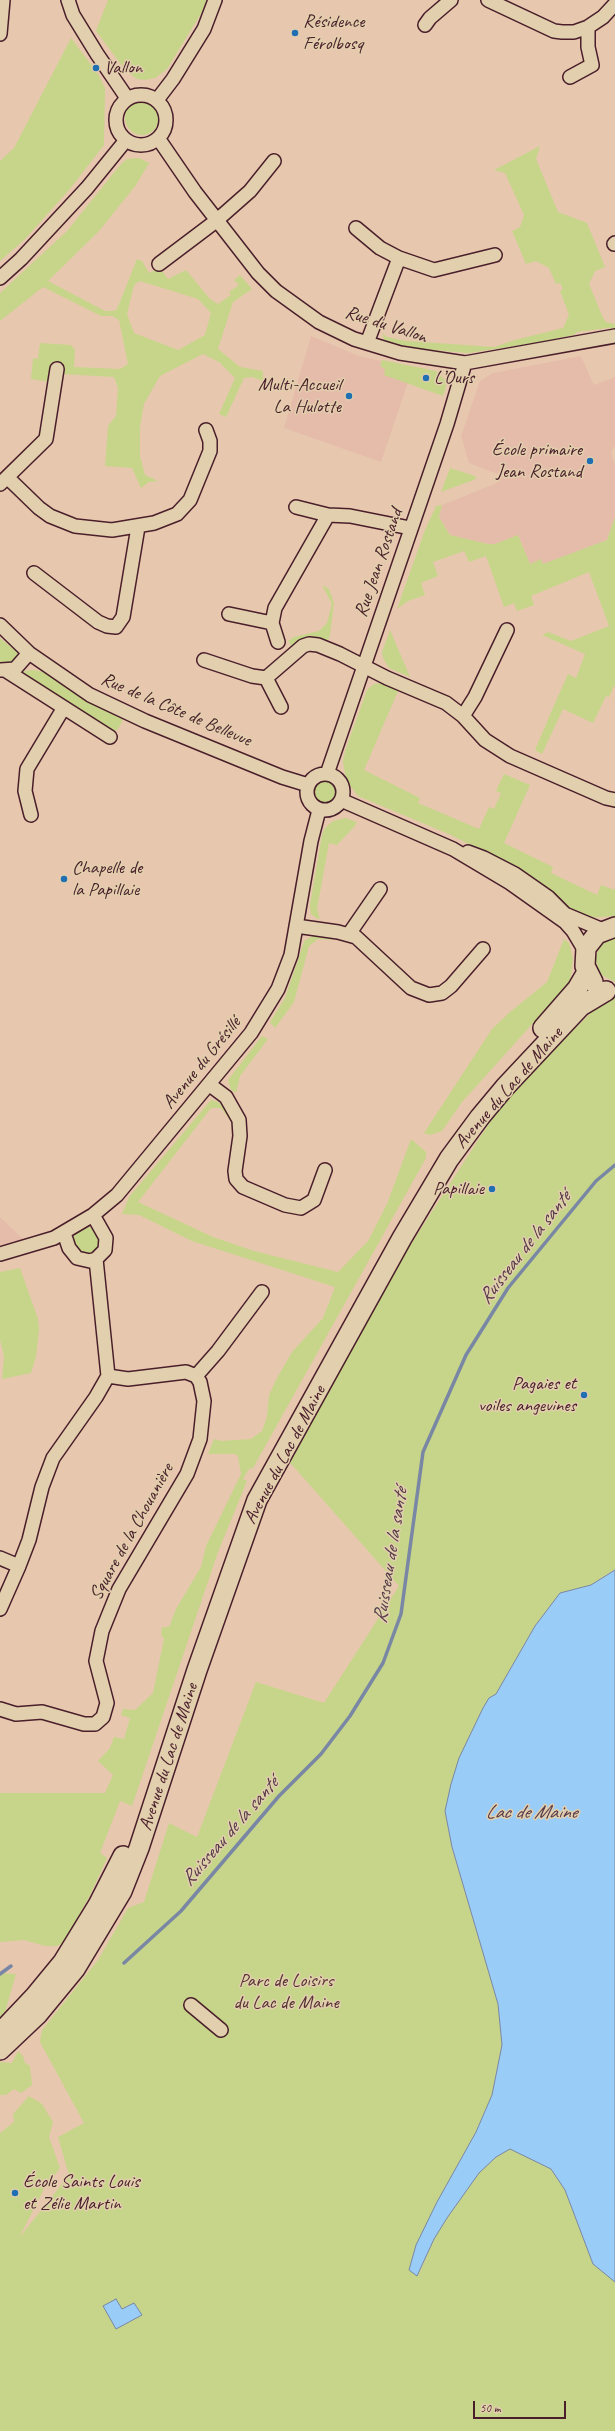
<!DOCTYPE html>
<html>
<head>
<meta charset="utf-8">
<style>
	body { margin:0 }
	#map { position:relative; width:615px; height:2431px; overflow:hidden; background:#e7c8ae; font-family:Caveat,sans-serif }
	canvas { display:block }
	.scale { position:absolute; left:473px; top:2401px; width:93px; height:18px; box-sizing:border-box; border:2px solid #4a1f2b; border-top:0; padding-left:5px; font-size:12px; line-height:14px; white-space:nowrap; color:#4a1f2b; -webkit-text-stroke:3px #e2cfad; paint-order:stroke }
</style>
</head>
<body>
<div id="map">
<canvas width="615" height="2431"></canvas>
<div class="scale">50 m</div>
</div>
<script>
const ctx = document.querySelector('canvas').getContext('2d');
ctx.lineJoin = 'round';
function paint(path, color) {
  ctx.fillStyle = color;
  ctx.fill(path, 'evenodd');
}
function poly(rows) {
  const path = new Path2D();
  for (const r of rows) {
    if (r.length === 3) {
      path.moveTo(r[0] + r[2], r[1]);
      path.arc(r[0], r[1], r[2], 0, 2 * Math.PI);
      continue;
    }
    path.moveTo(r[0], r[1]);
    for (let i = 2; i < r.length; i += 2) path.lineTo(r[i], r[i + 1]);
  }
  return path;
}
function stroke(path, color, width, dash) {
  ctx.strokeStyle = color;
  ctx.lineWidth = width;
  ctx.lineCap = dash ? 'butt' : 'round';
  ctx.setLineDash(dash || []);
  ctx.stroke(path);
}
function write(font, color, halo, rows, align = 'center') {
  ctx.font = font + ' Caveat,sans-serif';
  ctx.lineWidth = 3;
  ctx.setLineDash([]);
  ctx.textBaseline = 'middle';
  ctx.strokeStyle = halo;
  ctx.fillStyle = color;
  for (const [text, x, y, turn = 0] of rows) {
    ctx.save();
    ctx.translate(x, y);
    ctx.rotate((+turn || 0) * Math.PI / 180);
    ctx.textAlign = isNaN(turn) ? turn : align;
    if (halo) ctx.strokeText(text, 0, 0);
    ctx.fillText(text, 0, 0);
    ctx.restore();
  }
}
paint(poly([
	[311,336,359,356,413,368,381,462,284,428],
	[581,356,594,385,615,377,615,445,611,453,615,465,615,517,607,540,543,565,530,564,518,535,495,544,488,544,450,535,439,517,442,505,497,483,500,475,469,463,461,436,480,381,493,373],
	[0,1217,24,1240,0,1245]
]), '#e5bcaa');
paint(poly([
	[108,0,206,0,203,10,167,69,155,78,145,80,137,79,126,71,96,31],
	[71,38,98,74,105,88,104,145,69,190,25,239,0,261,0,161,14,148],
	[142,118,17],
	[540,146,536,159,558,212,587,223,605,267,595,271,589,284,603,318,606,322,615,324,615,329,608,328,577,332,574,335,535,343,468,353,411,348,385,343,382,333,387,337,407,341,495,347,511,341,563,328,569,315,560,291,563,289,560,283,556,284,549,268,536,261,526,264,512,231,520,227,524,215,505,173,494,170],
	[139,158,149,163,136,185,99,231,48,281,105,311,113,311,117,309,137,259,142,261,149,273,160,268,168,279,186,270,210,299,218,304,231,295,229,292,239,285,234,280,240,275,252,289,233,302,218,349,240,367,263,371,263,381,252,377,244,378,226,417,219,414,235,378,219,362,203,354,160,376,144,404,140,427,140,456,145,475,158,481,149,482,141,488,132,468,105,466,108,426,116,416,118,388,114,377,62,374,50,382,31,379,33,358,38,359,40,343,71,345,75,350,74,367,120,369,128,364,119,320,112,316,101,316,43,287,0,321,0,293,67,231,121,164,127,159],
	[140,281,198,299,211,313,205,335,178,350,134,333,127,314,133,289,135,284],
	[382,360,436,371,445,380,446,387,443,396,384,375,385,369,380,366],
	[450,468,475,476,476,479,441,492],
	[442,505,439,517,450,535,488,544,495,544,518,535,530,564,541,559,543,564,607,540,615,517,615,684,609,697,606,696,593,723,563,709,542,754,535,750,552,710,568,674,576,678,585,654,542,635,548,632,571,641,609,626,589,572,531,596,534,605,517,611,514,603,504,607,486,556,469,562,464,551,433,562,438,576,421,583,425,595,408,601,397,609,425,530,436,506],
	[322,585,329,589,334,603,330,635,328,640,314,640,293,648,288,641,294,637,319,631,327,623,332,604],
	[390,630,410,677,389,668,383,658,382,652],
	[0,638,18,653,17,662,2,665,0,663],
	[33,670,44,672,97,706,123,719,120,726,116,731,110,733,20,674,24,671],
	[381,683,398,691,364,770,420,798,418,803,479,829,489,807,494,809,501,793,496,791,504,774,530,785,504,843,553,867,551,873,597,895,601,885,615,890,615,916,588,918,566,910,565,902,515,868,451,835,358,796,346,780,343,762,345,751,367,690,374,684],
	[326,794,13],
	[345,818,357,822,355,826,337,845,329,843,317,909,320,919,316,918,311,914,310,905,322,835,325,828,333,821],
	[314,936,335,940,318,939,309,946,294,1002,275,1028,270,1022,285,998,303,945,305,940],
	[615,936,615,982,600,974,595,958,602,942],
	[564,939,569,943,573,959,570,982,462,1102,442,1131,430,1135,424,1133,492,1029,510,1012,547,982],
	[615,989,615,1569,591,1585,560,1593,535,1626,496,1694,489,1698,459,1759,445,1811,452,1848,498,2004,502,2045,492,2095,476,2132,437,2202,418,2276,434,2239,447,2218,479,2173,496,2157,510,2149,551,2169,565,2190,593,2264,615,2282,615,2431,0,2431,0,2133,14,2122,13,2114,29,2096,42,2104,53,2122,49,2137,60,2168,44,2189,19,2238,69,2175,58,2137,84,2123,40,2042,42,2030,98,1960,128,1908,144,1902,169,1823,197,1837,256,1682,324,1703,399,1586,286,1458,384,1286,506,1097],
	[262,1036,268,1039,240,1076,236,1093,231,1090,228,1080],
	[211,1100,218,1102,224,1107,230,1116,229,1119,221,1108,211,1108,138,1202,213,1237,254,1251,338,1272,368,1241,387,1204,411,1139,426,1152,426,1158,253,1468,249,1469,243,1479,247,1481,218,1552,132,1806,120,1801,100,1853,107,1858,91,1893,64,1943,56,1946,45,1946,24,1940,0,1942,0,1793,105,1793,113,1775,98,1761,110,1748,114,1737,124,1739,130,1718,121,1715,123,1709,135,1710,153,1693,164,1639,161,1635,162,1627,169,1627,176,1609,201,1567,206,1546,241,1474,238,1456,235,1454,208,1454,214,1439,221,1441,251,1439,262,1431,267,1417,269,1395,277,1378,292,1352,323,1318,335,1287,192,1241,139,1215,122,1214,129,1197],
	[87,1241,14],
	[20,1268,38,1319,39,1330,36,1357,31,1373,2,1379,4,1356,0,1340,0,1272],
	[0,1973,16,1974,5,2012,0,2018],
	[18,2051,23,2056,25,2063,30,2066,32,2085,21,2093,14,2089,6,2095,0,2095,0,2062,12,2063]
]), '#c6d589');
const water = poly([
	[615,1570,615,2282,593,2264,565,2190,551,2169,510,2149,496,2157,479,2173,447,2218,434,2239,417,2276,409,2270,416,2245,437,2202,476,2132,492,2095,502,2045,498,2004,452,1847,445,1811,451,1784,459,1758,483,1708,489,1698,496,1694,535,1626,560,1593,591,1585,615,1570],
	[116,2299,122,2309,134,2303,142,2315,116,2329,103,2306,116,2299]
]);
paint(water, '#99ccf6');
stroke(water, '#7987a5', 1);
stroke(poly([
	[124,1963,181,1911,279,1796,321,1754,350,1716,383,1663,401,1614,423,1452,466,1355,508,1288,596,1181,615,1165],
	[0,1974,11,1966]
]), '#7987a5', 3.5);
const street = poly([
	[68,0,73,15,97,54,127,98],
	[488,0,554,31,562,32,574,32,588,27,603,17,615,4],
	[425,25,430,18,451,0],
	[0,34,3,0],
	[570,77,592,65,588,47,588,27],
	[141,120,25],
	[157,100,173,79,204,29,215,0],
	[158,138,195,192,258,273,276,291,319,322,354,339,400,353,465,363,615,336],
	[356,228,380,248,399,258],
	[614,244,615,243],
	[159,264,216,221,250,191,274,161],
	[0,278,21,259,87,188,126,140],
	[367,343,399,258,434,270,495,255],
	[8,478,39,508,50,516,75,526,112,530,154,523,177,514,190,500,210,451,210,441,206,430],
	[0,484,46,439,57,369],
	[296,507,328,515,350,516,410,528],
	[34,573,98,622,107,626,116,627,123,617,138,527],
	[229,614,272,623],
	[0,625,29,653,90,695,145,721,282,777,308,785],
	[278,642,272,623,275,608,328,515],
	[204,660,252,676,266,678],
	[1,670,15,669,29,653],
	[5,670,110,737],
	[281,707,266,678,303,646,309,644,318,645,340,654,387,678,446,703,463,716,485,740,510,756,606,798,615,800],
	[463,716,475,697,507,630],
	[325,792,18],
	[327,774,447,424,465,363],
	[341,800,453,849,510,883,565,922,573,931,585,951],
	[31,815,25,791,27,769,63,709],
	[468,852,484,858,515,874,548,897,565,914,603,930],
	[296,926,338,932,356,937,411,988,429,995,442,993,451,986,483,949],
	[349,934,380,889],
	[210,1085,226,1097,239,1120,240,1136,235,1171,236,1179,243,1187,285,1205,301,1208,314,1200,325,1170],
	[64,1233,69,1248,77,1258,90,1261,96,1259,105,1250,106,1238,93,1215],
	[0,1254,54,1238,93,1215,117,1195,251,1033,278,989,291,955,311,841,319,810],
	[196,1376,218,1351,262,1292],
	[0,1558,19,1566],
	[0,1609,19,1566,29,1540,42,1487,53,1458,96,1397,108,1376],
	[0,1709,16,1714,42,1712,84,1724,95,1724,103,1717,107,1703,96,1661,102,1631,119,1589,187,1474,200,1439,204,1401,200,1382,196,1376,186,1372,128,1379,108,1376,96,1259],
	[191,2005,221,2030]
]);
const secondary = poly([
	[593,982,585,966,586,948,597,934,615,927],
	[543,1028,577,989,587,972],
	[0,2033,35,1996,63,1962,98,1905,123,1856],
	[0,2050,38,2014,75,1969,122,1891,139,1848,197,1670,257,1500,402,1238,449,1159,480,1117,505,1087,581,1006,606,991]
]);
stroke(street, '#4a1f2b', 16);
stroke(secondary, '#4a1f2b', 22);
stroke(street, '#e2cfad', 13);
stroke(secondary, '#e2cfad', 19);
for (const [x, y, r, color] of [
	[295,33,4,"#1f6fb2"],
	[96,68,4,"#1f6fb2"],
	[426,378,4,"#1f6fb2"],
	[349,396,4,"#1f6fb2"],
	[590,461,4,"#1f6fb2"],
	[64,879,4,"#1f6fb2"],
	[492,1189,4,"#1f6fb2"],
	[584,1395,4,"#1f6fb2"],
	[15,2193,4,"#1f6fb2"]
]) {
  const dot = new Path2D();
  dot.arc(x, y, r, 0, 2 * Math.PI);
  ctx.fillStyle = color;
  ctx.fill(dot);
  stroke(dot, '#e2cfad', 1.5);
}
write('19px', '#4a1f2b', '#e2cfad', [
	["Résidence",303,22],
	["Férolbosq",303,44],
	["Vallon",104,68],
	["L’Ours",434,378],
	["Multi-Accueil",341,385,"right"],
	["La Hulotte",341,407,"right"],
	["École primaire",582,450,"right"],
	["Jean Rostand",582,472,"right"],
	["Chapelle de",72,868],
	["la Papillaie",72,890],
	["Papillaie",484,1189,"right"],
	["Pagaies et",576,1384,"right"],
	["voiles angevines",576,1406,"right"],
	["École Saints Louis",23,2182],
	["et Zélie Martin",23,2204]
], 'left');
write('19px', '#4a1f2b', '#e2cfad', [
	["Rue du Vallon",386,325,18],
	["Rue Jean Rostand",379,563,-71],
	["Rue de la Côte de Bellevue",176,710,23],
	["Avenue du Grésillé",202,1063,-51],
	["Avenue du Lac de Maine",509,1088,-49],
	["Avenue du Lac de Maine",285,1455,-62],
	["Square de la Chouanière",132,1532,-61],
	["Avenue du Lac de Maine",169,1757,-72]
]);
write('19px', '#563134', '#e2cfad', [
	["Parc de Loisirs",286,1981],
	["du Lac de Maine",286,2003]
]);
write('italic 20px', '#563949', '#e2cfad', [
	["Ruisseau de la santé",525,1248,-52],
	["Ruisseau de la santé",391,1556,-81],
	["Lac de Maine",531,1813],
	["Ruisseau de la santé",230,1832,-49]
]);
</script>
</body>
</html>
